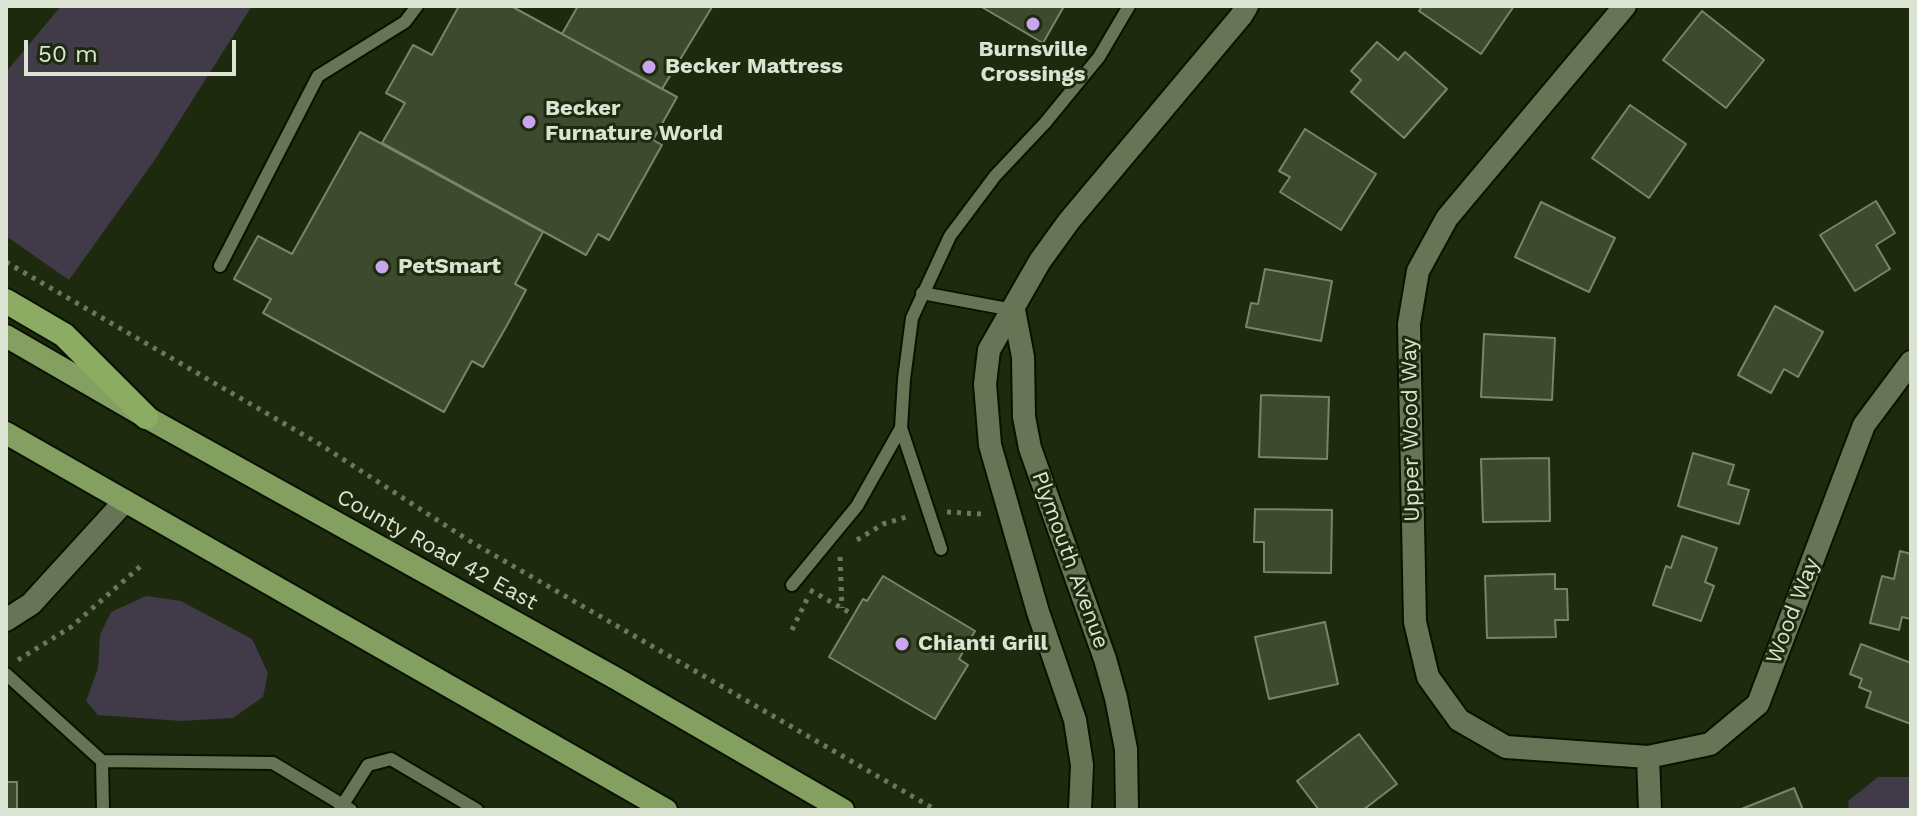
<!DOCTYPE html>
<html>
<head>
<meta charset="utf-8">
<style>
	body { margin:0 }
	#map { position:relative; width:1917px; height:816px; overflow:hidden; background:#1e2a0d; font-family:"Work Sans",sans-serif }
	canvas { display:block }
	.frame { position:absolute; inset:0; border:8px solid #dbe3d2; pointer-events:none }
	.scale { position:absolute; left:24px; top:40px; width:212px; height:36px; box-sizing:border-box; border:4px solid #dbe3d2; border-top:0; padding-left:10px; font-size:24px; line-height:28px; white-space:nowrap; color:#dbe3d2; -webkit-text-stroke:6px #1e2a0d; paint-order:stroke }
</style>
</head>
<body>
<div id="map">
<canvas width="1917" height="816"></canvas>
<div class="frame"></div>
<div class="scale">50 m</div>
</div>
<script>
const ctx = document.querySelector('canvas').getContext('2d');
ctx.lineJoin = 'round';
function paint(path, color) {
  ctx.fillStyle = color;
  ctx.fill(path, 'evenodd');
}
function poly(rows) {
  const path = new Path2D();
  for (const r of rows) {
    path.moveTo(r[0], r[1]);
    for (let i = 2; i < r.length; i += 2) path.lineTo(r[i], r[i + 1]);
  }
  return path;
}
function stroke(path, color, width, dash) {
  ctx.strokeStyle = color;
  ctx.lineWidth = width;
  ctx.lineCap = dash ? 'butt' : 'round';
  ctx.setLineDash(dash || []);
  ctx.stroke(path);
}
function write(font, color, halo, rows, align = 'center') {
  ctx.font = font + ' "Work Sans",sans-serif';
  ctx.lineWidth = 6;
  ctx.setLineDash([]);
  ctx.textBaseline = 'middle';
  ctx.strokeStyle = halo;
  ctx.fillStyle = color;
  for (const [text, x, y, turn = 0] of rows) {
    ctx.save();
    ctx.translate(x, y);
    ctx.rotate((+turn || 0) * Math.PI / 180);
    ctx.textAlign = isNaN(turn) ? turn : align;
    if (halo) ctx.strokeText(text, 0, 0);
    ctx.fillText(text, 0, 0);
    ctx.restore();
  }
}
paint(poly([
	[61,6,252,6,154,161,69,280,6,236,6,72],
	[146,596,181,601,252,639,268,673,263,697,233,718,181,721,98,715,86,701,98,668,100,635,111,612],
	[1878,777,1911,777,1911,810,1849,810,1848,801]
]), '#413a49');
const building = poly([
	[459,6,511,6,677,97,653,140,662,145,609,240,598,234,586,255,382,143,405,103,386,93,413,45,432,55,459,6],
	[578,6,710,6,712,7,662,89,562,34,578,6],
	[980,6,1064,6,1043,43,980,6],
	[1422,6,1514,6,1481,54,1419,11,1422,6],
	[1702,11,1764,60,1726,108,1663,60,1702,11],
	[1377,42,1398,60,1405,52,1447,89,1404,138,1351,92,1361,80,1351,71,1377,42],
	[1630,105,1686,144,1649,198,1592,158,1630,105],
	[1305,129,1376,174,1341,230,1280,192,1290,177,1279,171,1305,129],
	[360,132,543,232,515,284,526,290,506,327,483,367,472,361,444,412,263,313,271,299,234,279,258,236,292,254,360,132],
	[1876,201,1895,233,1876,245,1890,269,1855,291,1820,235,1876,201],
	[1541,202,1615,238,1589,292,1515,257,1541,202],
	[1265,269,1332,281,1321,341,1246,327,1251,303,1258,304,1265,269],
	[1775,306,1823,332,1798,377,1784,369,1771,393,1738,375,1775,306],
	[1484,334,1555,338,1552,400,1481,397,1484,334],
	[1261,395,1329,397,1327,459,1259,457,1261,395],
	[1693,453,1734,465,1728,484,1749,490,1739,524,1678,506,1693,453],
	[1549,458,1550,521,1483,522,1481,459,1549,458],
	[1255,509,1332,510,1331,573,1264,572,1264,542,1254,542,1255,509],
	[1682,536,1717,548,1705,582,1714,586,1701,621,1653,605,1666,566,1671,568,1682,536],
	[1900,551,1911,554,1911,619,1902,617,1899,630,1870,623,1882,576,1894,579,1900,551],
	[1555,574,1555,589,1567,589,1568,620,1555,620,1556,637,1487,638,1485,576,1555,574],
	[883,576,975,631,959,659,968,665,935,719,829,657,863,599,867,601,883,576],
	[1325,622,1338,684,1269,699,1255,637,1325,622],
	[1861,644,1911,663,1911,724,1866,707,1871,692,1859,687,1862,679,1850,674,1861,644],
	[1359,734,1397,784,1363,810,1319,810,1297,781,1359,734],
	[6,782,17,782,17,810,6,810,6,782],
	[1794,788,1803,810,1739,810,1794,788]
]);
paint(building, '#3d4a2d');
stroke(building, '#778666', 2);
const service = poly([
	[220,266,318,76,405,22,417,6],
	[922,293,1013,310],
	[901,428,941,549],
	[792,585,857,506,901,428,904,379,912,318,950,236,995,176,1045,123,1099,57,1129,6],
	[6,674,102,761,273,763,351,810],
	[102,761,103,810],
	[340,809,368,765,391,759,477,810]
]);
const minor = poly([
	[1625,6,1447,218,1418,271,1409,324,1415,622,1428,677,1459,720,1506,747,1648,757,1710,744,1758,704,1864,425,1911,362],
	[1014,310,1023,357,1024,417,1030,448,1105,659,1116,698,1126,749,1127,810],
	[1648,757,1650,810],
	[1080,810,1082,765,1075,720,1038,612,990,445,985,384,989,350,1040,261,1069,221,1241,16,1247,6]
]);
const tertiary = poly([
	[6,620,31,604,125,501]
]);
const trunk = poly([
	[6,336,146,417,617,679,843,810],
	[6,433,666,810]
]);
const motorway = poly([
	[6,301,64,335,146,417]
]);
stroke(service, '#081200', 16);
stroke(minor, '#081200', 26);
stroke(tertiary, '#081200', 26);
stroke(trunk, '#081200', 26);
stroke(motorway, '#081200', 28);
stroke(poly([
	[6,262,321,445,468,540,936,810],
	[947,512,981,514],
	[857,540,883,524,910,516],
	[840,557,842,608],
	[810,590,854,615],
	[792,630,807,599],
	[18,660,71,627,143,564]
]), '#6d775f', 5, [4, 6]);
stroke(service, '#677556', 12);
stroke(minor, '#677556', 22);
stroke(tertiary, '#677556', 22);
stroke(trunk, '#84a060', 22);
stroke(motorway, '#8cab63', 24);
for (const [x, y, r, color] of [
	[1033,24,8,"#c8a5ee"],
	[649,67,8,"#c8a5ee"],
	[529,122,8,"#c8a5ee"],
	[382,267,8,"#c8a5ee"],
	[902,644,8,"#c8a5ee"]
]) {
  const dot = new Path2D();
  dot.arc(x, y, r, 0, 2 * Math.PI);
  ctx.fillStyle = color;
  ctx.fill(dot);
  stroke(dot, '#1e2a0d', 3);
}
write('bold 22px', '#dbe3d2', '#1e2a0d', [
	["Burnsville",1033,50,"center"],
	["Crossings",1033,75,"center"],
	["Becker Mattress",665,67],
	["Becker",545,109],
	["Furnature World",545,134],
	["PetSmart",398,267],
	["Chianti Grill",918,644]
], 'left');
write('22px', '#dbe3d2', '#1e2a0d', [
	["Upper Wood Way",1411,430,-91],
	["County Road 42 East",437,550,29],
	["Plymouth Avenue",1070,560,70],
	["Wood Way",1793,611,-69]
]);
</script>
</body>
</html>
